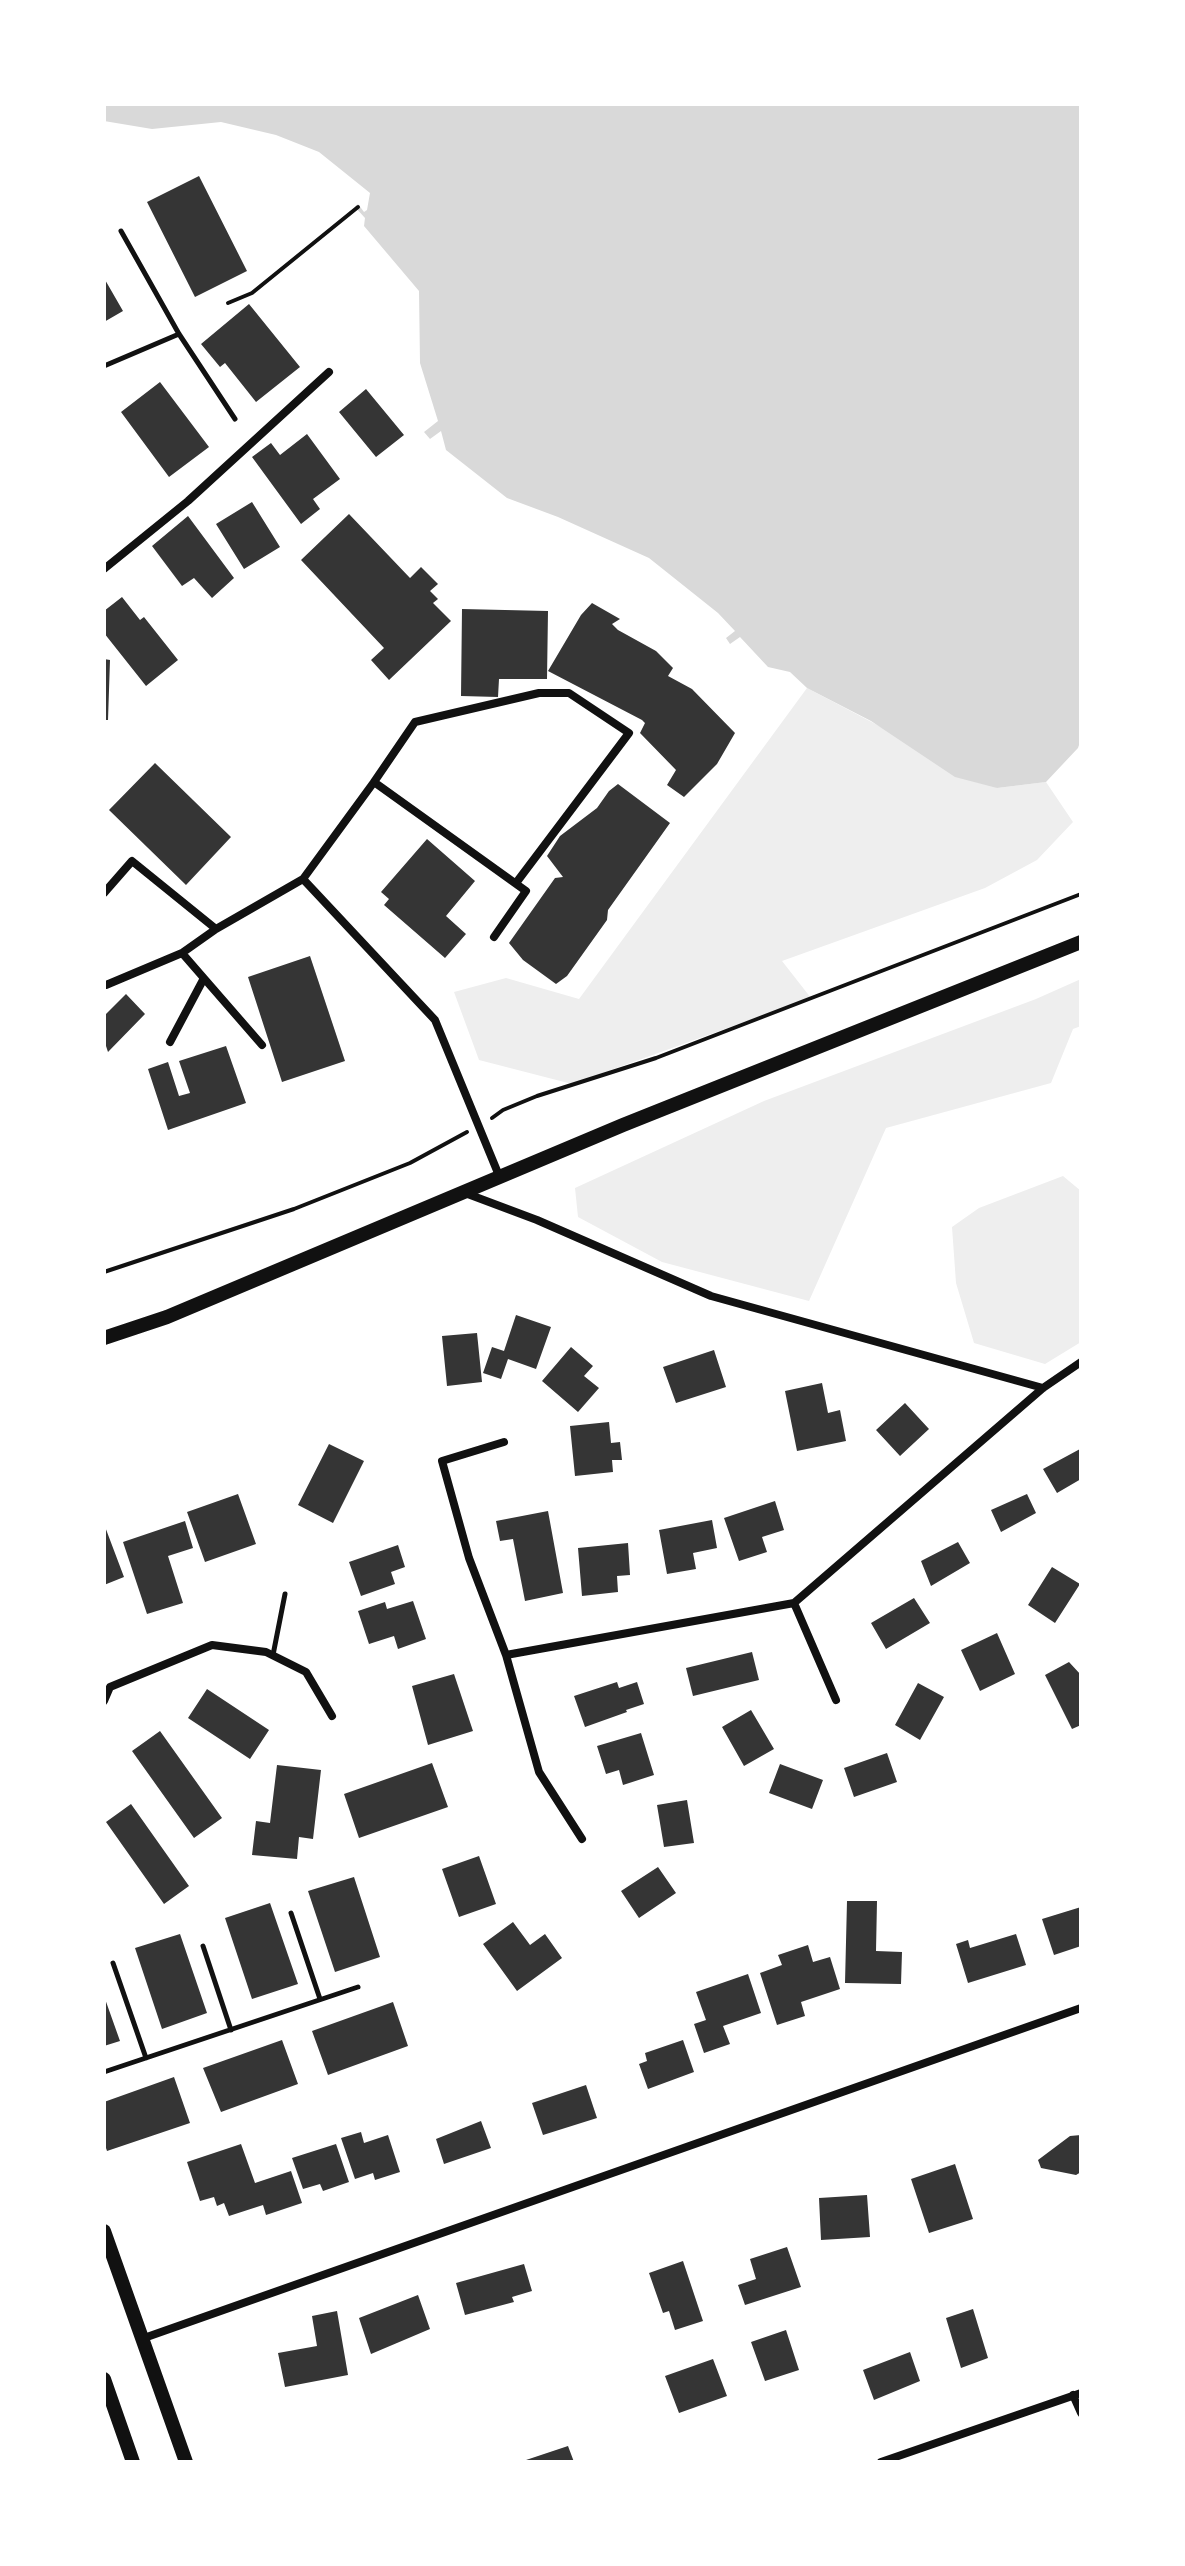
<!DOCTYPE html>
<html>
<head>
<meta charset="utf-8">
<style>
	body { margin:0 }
	#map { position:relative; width:1185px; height:2566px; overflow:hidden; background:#fff; font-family:"Libre Baskerville",serif }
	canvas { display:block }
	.frame { position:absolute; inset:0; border:106px solid #fff; pointer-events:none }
</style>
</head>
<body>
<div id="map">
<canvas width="1185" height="2566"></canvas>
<div class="frame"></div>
</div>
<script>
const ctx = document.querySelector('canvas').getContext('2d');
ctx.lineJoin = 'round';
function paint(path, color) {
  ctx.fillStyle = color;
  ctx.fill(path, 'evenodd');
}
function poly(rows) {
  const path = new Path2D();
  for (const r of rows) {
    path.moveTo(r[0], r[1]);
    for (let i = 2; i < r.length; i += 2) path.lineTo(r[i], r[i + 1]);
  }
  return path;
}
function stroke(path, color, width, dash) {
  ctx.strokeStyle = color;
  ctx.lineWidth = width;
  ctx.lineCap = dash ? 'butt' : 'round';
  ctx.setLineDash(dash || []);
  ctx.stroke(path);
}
paint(poly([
	[807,688,997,788,1046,782,1073,822,1037,860,985,888,782,961,811,998,572,1084,479,1060,454,992,506,978,579,999],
	[1081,979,1081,1026,1073,1029,1051,1083,886,1128,809,1301,662,1262,578,1217,575,1188,764,1101,1036,999],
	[1063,1176,1081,1191,1081,1342,1045,1364,974,1343,956,1283,952,1227,979,1208]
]), '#eee');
paint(poly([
	[104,104,1081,104,1081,739,1078,748,1046,782,997,788,955,777,871,721,807,688,790,672,768,667,740,637,730,644,726,638,735,631,718,613,649,558,558,517,507,498,446,450,441,431,430,439,424,432,438,421,420,363,419,291,364,226,365,218,355,207,358,204,364,212,367,210,370,193,319,152,276,135,221,122,152,129,104,121]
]), '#d9d9d9');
paint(poly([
	[199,176,247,271,195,297,147,202],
	[104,278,123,311,104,322],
	[249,304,300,367,256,402,225,363,220,367,201,344],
	[160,382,209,447,169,477,121,412],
	[366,389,404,435,376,457,339,412],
	[307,434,340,479,313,499,320,509,301,524,252,457,271,443,280,455],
	[252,502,280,547,244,569,216,524],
	[349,514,410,578,421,567,438,584,430,591,438,599,433,603,451,621,389,680,371,660,384,648,301,560],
	[188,516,234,578,212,598,194,578,182,586,152,546],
	[122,597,140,620,144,617,178,660,146,686,104,633,104,611],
	[592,603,620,619,612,624,618,630,656,651,673,668,668,676,692,689,735,733,717,764,684,797,667,785,676,770,640,733,645,723,642,720,548,671,581,615],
	[462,609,548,611,547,679,499,679,498,697,461,696],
	[104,659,110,660,108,720,104,720],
	[155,763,231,837,186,885,109,810],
	[618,784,670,823,608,910,607,920,567,976,556,984,523,960,509,943,555,878,563,877,547,856,560,836,597,808,609,791],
	[427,839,475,881,446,916,466,934,445,958,384,905,389,899,381,892],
	[310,956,345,1061,282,1082,248,977],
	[126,994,145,1014,108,1052,106,1046,104,1048,104,1016],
	[226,1046,246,1103,168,1130,148,1069,168,1062,179,1096,190,1093,179,1061],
	[516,1315,551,1327,536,1369,508,1359,501,1379,483,1373,492,1347,504,1351],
	[477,1333,482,1382,447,1386,442,1336],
	[571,1347,593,1366,584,1376,599,1388,578,1412,542,1381],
	[714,1350,726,1387,676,1403,663,1367],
	[822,1383,828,1413,840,1410,846,1441,797,1451,785,1391],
	[905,1403,929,1429,900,1456,876,1430],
	[609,1422,611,1443,620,1442,622,1460,612,1460,613,1472,575,1476,570,1426],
	[329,1444,364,1461,333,1523,298,1505],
	[1080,1449,1081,1479,1057,1493,1043,1469],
	[238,1494,256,1544,205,1562,187,1512],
	[1027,1494,1036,1513,1001,1532,991,1510],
	[775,1501,784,1530,762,1537,767,1552,739,1561,724,1518],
	[548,1511,563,1593,525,1601,513,1539,500,1541,496,1521],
	[712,1520,717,1548,693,1553,696,1569,667,1574,659,1530],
	[185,1521,193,1548,168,1556,183,1603,147,1614,123,1542],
	[104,1524,124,1577,104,1585],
	[958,1542,970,1563,931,1586,921,1561],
	[628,1543,630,1575,617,1576,618,1592,582,1596,578,1548],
	[398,1545,405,1567,391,1572,395,1584,361,1596,349,1562],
	[1052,1567,1080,1584,1055,1623,1028,1605],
	[914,1598,930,1623,886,1649,871,1623],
	[413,1601,426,1639,398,1649,394,1636,369,1644,358,1611,385,1602,387,1609],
	[997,1633,1015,1674,980,1691,961,1650],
	[752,1652,759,1680,693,1696,686,1668],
	[1069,1662,1081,1675,1081,1725,1072,1729,1045,1675],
	[454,1674,473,1731,428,1745,412,1686],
	[617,1682,619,1688,637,1682,644,1704,626,1710,627,1712,585,1727,574,1696],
	[918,1683,944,1697,920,1740,895,1725],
	[207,1689,269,1730,250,1759,188,1718],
	[751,1710,774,1749,744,1766,722,1727],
	[160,1731,222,1818,194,1838,132,1751],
	[641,1733,654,1775,623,1785,619,1770,606,1774,597,1746],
	[887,1753,897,1782,854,1797,844,1768],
	[432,1763,448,1807,359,1838,344,1794],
	[780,1764,823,1780,812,1809,769,1793],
	[277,1765,321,1770,313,1839,299,1837,297,1859,252,1855,256,1821,270,1823],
	[687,1800,694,1843,664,1847,657,1805],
	[131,1804,189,1886,164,1904,106,1822],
	[479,1856,496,1904,459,1917,442,1869],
	[658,1867,676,1893,639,1918,621,1891],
	[354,1877,380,1957,335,1972,308,1891],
	[847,1901,877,1901,876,1951,902,1952,901,1984,845,1983],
	[270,1903,298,1984,252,1999,225,1918],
	[1081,1907,1081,1946,1054,1955,1042,1919],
	[513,1922,530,1945,545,1934,562,1958,517,1991,483,1944],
	[180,1934,207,2013,162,2029,135,1948],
	[1016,1934,1026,1965,968,1983,956,1944,968,1940,970,1948],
	[808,1945,813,1962,830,1957,840,1989,801,2002,805,2016,777,2025,760,1973,782,1965,778,1955],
	[748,1974,761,2013,723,2026,730,2044,704,2053,694,2024,706,2020,696,1992],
	[104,1996,120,2041,104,2046],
	[393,2002,408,2046,328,2075,312,2031],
	[282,2040,298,2084,221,2112,203,2068],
	[683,2040,694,2072,648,2089,639,2064,647,2061,645,2053],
	[174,2077,190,2123,107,2151,104,2142,104,2102],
	[586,2085,597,2118,543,2135,532,2103],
	[481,2121,491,2148,444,2164,436,2139],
	[361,2132,364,2143,388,2135,400,2172,375,2180,373,2173,355,2179,341,2138],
	[1081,2135,1081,2172,1076,2175,1041,2168,1038,2160,1070,2136],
	[241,2144,255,2183,291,2171,302,2203,266,2215,263,2205,229,2216,224,2203,217,2206,214,2197,200,2201,187,2162],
	[336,2144,349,2182,323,2191,320,2184,303,2189,292,2158],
	[955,2164,973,2219,929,2233,911,2179],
	[867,2195,870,2237,821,2240,819,2198],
	[787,2247,801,2287,745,2305,738,2285,756,2279,750,2259],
	[683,2261,703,2321,675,2330,669,2311,663,2313,649,2273],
	[524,2264,532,2291,512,2297,514,2302,465,2315,456,2283],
	[418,2295,430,2329,371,2354,359,2318],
	[973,2309,988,2358,961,2368,946,2318],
	[337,2311,348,2375,285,2387,278,2353,317,2346,312,2316],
	[786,2330,799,2370,765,2381,751,2342],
	[910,2352,920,2381,874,2400,863,2370],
	[713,2359,727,2396,679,2413,665,2376],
	[568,2446,574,2462,523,2462,523,2461]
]), '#353535');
stroke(poly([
	[228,303,252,293,358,207],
	[492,1118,503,1110,537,1096,656,1058,1081,894],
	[104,1272,294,1209,410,1163,467,1132]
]), '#111', 4);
stroke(poly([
	[121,231,179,334,235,419],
	[104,366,179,334],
	[273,1655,285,1594],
	[291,1913,320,1999],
	[203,1946,231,2030],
	[113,1963,146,2058],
	[104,2072,358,1987]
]), '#111', 5);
stroke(poly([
	[104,569,188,501,329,372],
	[303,879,435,1020,500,1178],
	[104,893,132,861,216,929],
	[494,937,526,891,374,782,415,722,539,693,569,693,629,733,516,883],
	[182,953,262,1045],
	[104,984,106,985,182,953,216,929,303,879,374,782],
	[170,1042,203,980],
	[465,1193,537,1220,711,1296,1043,1388],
	[504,1442,442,1461,469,1558,506,1655,539,1772,582,1839],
	[794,1603,836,1700],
	[506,1655,794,1603,1043,1388,1081,1362],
	[104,1701,110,1687,212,1645,266,1652,306,1672,332,1716],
	[144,2338,1081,2008],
	[1073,2395,1081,2413],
	[881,2462,1081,2393]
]), '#111', 8);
stroke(poly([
	[104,1338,167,1317,623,1125,1081,942],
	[104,2231,186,2462],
	[104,2379,133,2462]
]), '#111', 14);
</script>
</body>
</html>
